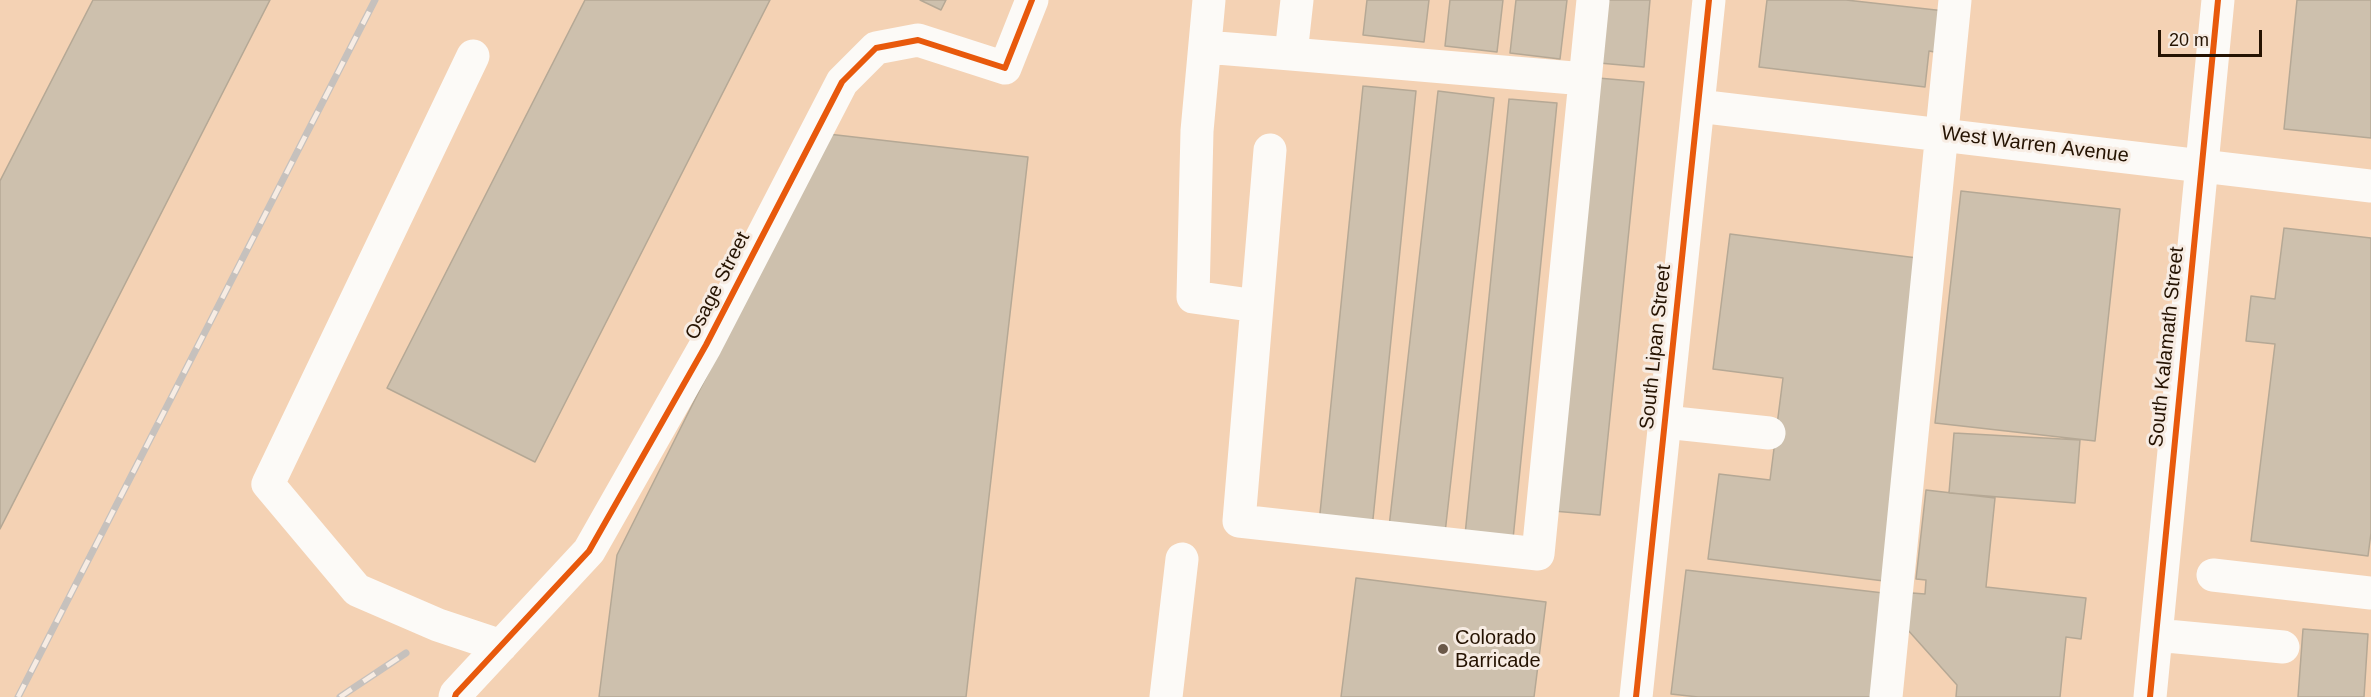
<!DOCTYPE html>
<html>
<head>
<meta charset="utf-8">
<style>
	body { margin:0 }
	#map { position:relative; width:2371px; height:697px; overflow:hidden; background:#eddccc; font-family:Arial,sans-serif }
	canvas { display:block }
	.scale { position:absolute; left:2158px; top:30px; width:104px; height:27px; box-sizing:border-box; border:3px solid #251302; border-top:0; padding-left:8px; font-size:18px; line-height:21px; white-space:nowrap; color:#251302; -webkit-text-stroke:4px #f7ece3; paint-order:stroke }
</style>
</head>
<body>
<div id="map">
<canvas width="2371" height="697"></canvas>
<div class="scale">20 m</div>
</div>
<script>
const ctx = document.querySelector('canvas').getContext('2d');
ctx.lineJoin = 'round';
function paint(path, color) {
  ctx.fillStyle = color;
  ctx.fill(path, 'evenodd');
}
function poly(rows) {
  const path = new Path2D();
  for (const r of rows) {
    path.moveTo(r[0], r[1]);
    for (let i = 2; i < r.length; i += 2) path.lineTo(r[i], r[i + 1]);
  }
  return path;
}
function stroke(path, color, width, dash) {
  ctx.strokeStyle = color;
  ctx.lineWidth = width;
  ctx.lineCap = dash ? 'butt' : 'round';
  ctx.setLineDash(dash || []);
  ctx.stroke(path);
}
function write(font, color, halo, rows, align = 'center') {
  ctx.font = font + ' Arial,sans-serif';
  ctx.lineWidth = 6;
  ctx.setLineDash([]);
  ctx.textBaseline = 'middle';
  ctx.strokeStyle = halo;
  ctx.fillStyle = color;
  for (const [text, x, y, turn = 0] of rows) {
    ctx.save();
    ctx.translate(x, y);
    ctx.rotate((+turn || 0) * Math.PI / 180);
    ctx.textAlign = isNaN(turn) ? turn : align;
    if (halo) ctx.strokeText(text, 0, 0);
    ctx.fillText(text, 0, 0);
    ctx.restore();
  }
}
paint(poly([
	[0,0,2371,0,2371,697,0,697]
]), '#f4d2b4');
const building = poly([
	[93,0,270,0,0,529,0,181,93,0],
	[585,0,770,0,535,462,387,388,585,0],
	[920,0,946,0,941,10,920,0],
	[1367,0,1429,0,1424,42,1363,35,1367,0],
	[1450,0,1503,0,1497,52,1445,46,1450,0],
	[1516,0,1567,0,1560,59,1510,53,1516,0],
	[1605,0,1650,0,1644,67,1599,63,1605,0],
	[1767,0,1846,0,1945,11,1940,53,1929,51,1925,87,1759,67,1767,0],
	[2297,0,2371,0,2371,138,2284,129,2297,0],
	[1598,78,1644,82,1600,515,1553,511,1598,78],
	[1363,86,1416,91,1372,529,1319,523,1363,86],
	[1438,91,1494,98,1445,533,1389,527,1438,91],
	[1509,99,1557,103,1513,539,1465,535,1509,99],
	[828,134,1028,157,966,697,599,697,617,555,828,134],
	[1961,191,2120,209,2095,441,1935,423,1961,191],
	[2284,228,2371,238,2371,533,2368,556,2251,541,2275,344,2246,341,2251,296,2275,299,2284,228],
	[1730,234,1925,259,1884,581,1708,559,1719,474,1770,480,1783,378,1713,369,1730,234],
	[1954,433,2080,440,2075,503,1949,493,1954,433],
	[1926,490,1995,498,1986,587,2086,598,2081,639,2066,637,2060,697,1956,697,1957,685,1907,629,1912,593,1925,594,1926,580,1916,579,1926,490],
	[1686,570,1892,594,1879,697,1698,697,1671,694,1686,570],
	[1356,578,1546,602,1534,697,1341,697,1356,578],
	[2303,629,2368,634,2364,697,2298,697,2303,629]
]);
paint(building, '#cdc0ad');
stroke(building, '#b5a895', 1.5);
stroke(poly([
	[1209,0,1197,131,1193,297,1257,306,1239,521,1538,554,1593,0],
	[1297,0,1291,54,1585,79],
	[1205,47,1291,54],
	[473,56,268,484,357,590,438,625,501,646],
	[1698,106,2371,186],
	[1257,306,1270,150],
	[1665,422,1769,433],
	[2213,575,2371,593],
	[2156,635,2283,647],
	[455,697,456,694,589,551,706,345,842,82,876,48,918,40,1005,68,1032,0],
	[1166,697,1182,559],
	[1636,697,1709,0],
	[1886,697,1955,0],
	[2150,697,2218,0]
]), '#fcfaf7', 33);
const rail = poly([
	[18,697,375,0],
	[340,697,406,653]
]);
stroke(rail, '#c6c1bd', 7);
stroke(rail, '#f7ece3', 4.5, [14]);
stroke(poly([
	[455,697,456,694,589,551,706,345,842,82,876,48,918,40,1005,68,1032,0],
	[1636,697,1709,0],
	[2150,697,2218,0]
]), '#e8590c', 6);
for (const [x, y, r, color] of [
	[1443,649,6,"#6b5949"]
]) {
  const dot = new Path2D();
  dot.arc(x, y, r, 0, 2 * Math.PI);
  ctx.fillStyle = color;
  ctx.fill(dot);
  stroke(dot, '#f7ece3', 2);
}
write('20px', '#251302', '#f7ece3', [
	["West Warren Avenue",2035,145,7],
	["Osage Street",718,286,-63],
	["South Lipan Street",1656,347,-84],
	["South Kalamath Street",2167,347,-84]
]);
write('20px', '#251302', '#f7ece3', [
	["Colorado",1455,638],
	["Barricade",1455,661]
], 'left');
</script>
</body>
</html>
